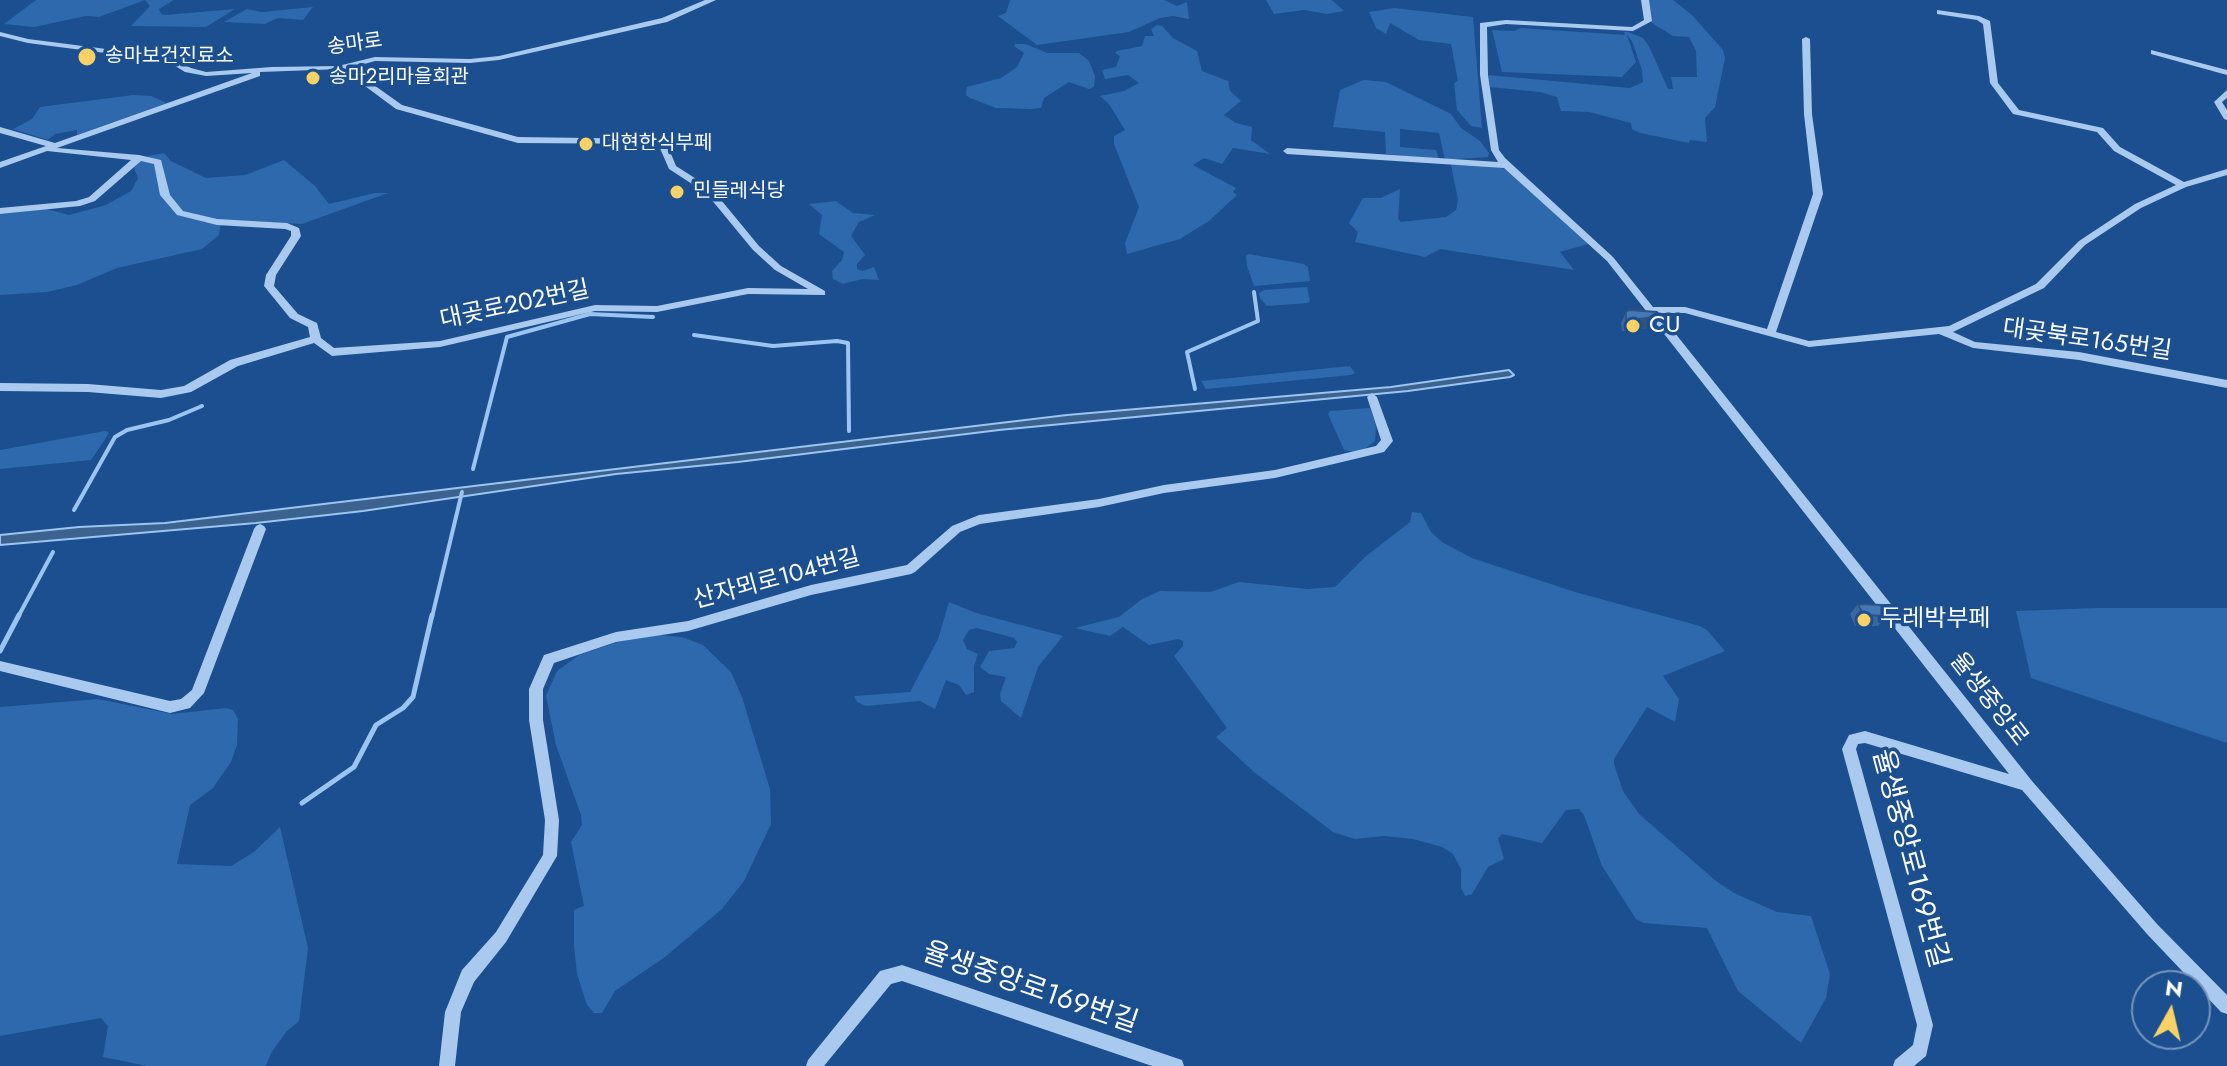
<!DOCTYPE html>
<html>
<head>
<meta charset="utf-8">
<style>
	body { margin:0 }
	#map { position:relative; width:2227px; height:1066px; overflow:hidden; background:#1b4f8f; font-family:Jost,sans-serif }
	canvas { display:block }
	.north { position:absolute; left:2131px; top:970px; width:80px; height:80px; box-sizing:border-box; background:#1b4f8f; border:2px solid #7695bc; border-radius:50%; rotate:8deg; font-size:22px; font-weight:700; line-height:32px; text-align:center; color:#fff }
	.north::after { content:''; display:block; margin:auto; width:28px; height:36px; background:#ffd166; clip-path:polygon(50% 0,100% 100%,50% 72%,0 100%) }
</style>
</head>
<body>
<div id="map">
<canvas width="2227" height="1066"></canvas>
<div class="north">N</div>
</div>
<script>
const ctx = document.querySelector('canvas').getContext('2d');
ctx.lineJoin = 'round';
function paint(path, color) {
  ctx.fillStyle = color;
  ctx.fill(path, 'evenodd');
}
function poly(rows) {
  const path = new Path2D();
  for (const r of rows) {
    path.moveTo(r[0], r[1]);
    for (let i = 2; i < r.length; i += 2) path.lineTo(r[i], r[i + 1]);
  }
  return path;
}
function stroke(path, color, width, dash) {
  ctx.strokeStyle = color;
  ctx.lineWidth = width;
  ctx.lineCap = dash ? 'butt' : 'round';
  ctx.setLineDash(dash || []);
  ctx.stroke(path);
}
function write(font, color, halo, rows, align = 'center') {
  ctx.font = font + ' Jost,"Noto Sans KR",sans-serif';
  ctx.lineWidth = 7;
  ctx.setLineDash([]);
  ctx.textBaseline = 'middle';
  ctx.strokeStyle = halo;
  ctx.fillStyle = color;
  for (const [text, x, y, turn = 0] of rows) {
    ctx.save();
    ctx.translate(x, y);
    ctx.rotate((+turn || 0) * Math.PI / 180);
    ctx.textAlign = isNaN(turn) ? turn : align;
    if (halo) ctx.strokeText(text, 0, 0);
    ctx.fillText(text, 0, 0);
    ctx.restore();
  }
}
paint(poly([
	[36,0,174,0,159,9,161,14,165,15,235,9,206,27,131,26,150,6,145,0,99,17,86,16,34,27,4,24],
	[1010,0,1164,0,1177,6,1187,2,1189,19,1173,16,1160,18,1129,32,1037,45,998,16,1006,13],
	[1266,0,1332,0,1344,11,1327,14,1304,10,1274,14],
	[1647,0,1673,0,1692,15,1723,50,1725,58,1715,107,1705,118,1707,142,1690,140,1689,143,1640,133,1632,129,1631,123,1589,112,1561,111,1557,97,1540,92,1490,87,1488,75,1630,88,1643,82,1642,70,1632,41,1627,35,1636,62,1622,77,1502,72,1492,30,1514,31,1521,28,1625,35,1624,32,1628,32,1643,38,1649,46,1668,89,1673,89,1671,77,1697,77,1696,51,1689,37,1673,36,1652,23],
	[313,7,303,20,278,18,265,24,224,22,247,9,262,12],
	[1394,8,1473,17,1482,128,1471,126,1457,110,1454,83,1458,81,1451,44,1419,40,1390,23,1386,34,1376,28,1369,12],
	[1157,25,1162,26,1173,38,1197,51,1202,71,1228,81,1230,91,1241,101,1224,115,1236,123,1252,127,1251,140,1270,154,1233,148,1222,164,1204,158,1193,165,1236,188,1233,192,1237,195,1209,221,1180,239,1127,254,1125,243,1139,207,1114,144,1114,136,1125,130,1109,104,1100,96,1124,91,1139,83,1128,75,1105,79,1102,70,1116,67,1120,56,1115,53,1117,51,1142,46,1145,36,1154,36,1151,29],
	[1015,44,1026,44,1047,53,1079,53,1089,61,1095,76,1094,87,1089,89,1069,82,1044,98,1041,108,1032,109,996,108,970,98,966,95,967,87,1001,78,1017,67,1024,53,1014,46],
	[1364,80,1386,82,1451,114,1461,128,1480,141,1489,153,1488,157,1445,160,1439,133,1400,129,1400,147,1436,150,1439,159,1386,154,1385,132,1333,127,1340,90],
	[133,95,151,96,167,103,77,135,77,130,55,134,48,140,13,129,32,119,40,107],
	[164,153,171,161,206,178,245,175,284,160,315,186,329,204,375,193,388,193,302,224,228,220,221,222,219,235,202,249,117,268,77,285,47,292,0,295,0,214,47,209,69,215,106,205,131,191,138,178,134,168,136,164,148,156],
	[1451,165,1494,166,1505,169,1516,177,1588,244,1560,252,1574,270,1440,249,1425,257,1355,242,1358,232,1349,223,1363,198,1381,198,1400,189,1398,219,1401,222,1446,217,1456,210,1458,200],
	[836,201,853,213,875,215,859,222,851,236,865,255,857,264,857,269,863,271,874,267,879,280,862,279,843,284,833,279,832,271,842,260,844,252,819,234,822,215,809,204],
	[1249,254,1304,264,1308,267,1310,281,1254,286,1247,266,1246,256],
	[1307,287,1310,301,1307,303,1267,306,1260,298,1259,293,1264,290],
	[1350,366,1355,373,1351,375,1206,389,1201,381],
	[1370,408,1376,426,1375,441,1365,449,1353,452,1344,450,1328,414,1330,411],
	[105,431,109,432,106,438,91,460,0,469,0,450],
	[1412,512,1421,513,1431,532,1442,542,1472,558,1575,592,1700,626,1707,630,1725,651,1663,676,1679,699,1675,722,1647,707,1614,759,1614,764,1623,791,1639,814,1716,881,1734,893,1777,912,1811,916,1830,974,1826,998,1801,1043,1738,991,1707,928,1644,923,1636,919,1602,866,1584,815,1579,809,1566,810,1542,843,1502,834,1498,838,1504,859,1488,867,1472,894,1465,896,1461,888,1461,869,1453,854,1442,847,1413,839,1384,836,1355,839,1333,832,1254,772,1216,737,1227,728,1174,656,1183,646,1183,641,1178,639,1149,645,1123,627,1110,636,1075,628,1119,617,1142,599,1160,591,1210,592,1239,582,1308,589,1335,587,1365,557,1410,522],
	[949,602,976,613,1063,636,1038,667,1021,718,1001,701,1000,694,1006,677,989,674,980,667,989,651,1014,648,1017,642,1014,638,977,628,969,630,963,640,967,649,978,654,974,666,974,692,966,695,959,685,946,680,935,709,920,701,866,706,857,702,854,696,910,692,938,639],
	[2097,608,2227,608,2227,743,2031,678,2016,611],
	[659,635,682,637,703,645,731,672,742,697,770,789,771,824,744,881,722,909,665,957,615,991,602,1013,594,1013,587,1005,577,974,574,946,574,910,584,906,571,842,582,825,581,815,556,745,546,696,557,671,579,655,618,642],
	[98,699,172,714,226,708,233,710,238,719,237,745,231,762,213,788,190,805,177,864,231,866,254,852,280,827,308,948,299,1021,286,1032,271,1053,266,1066,147,1066,103,1057,108,1026,101,1018,0,1036,0,707]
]), '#2e69ad');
const water = poly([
	[1509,370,1514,375,1510,377,1408,391,999,430,738,462,616,474,363,511,256,523,0,545,0,535,79,527,165,523,1067,415,1391,387,1509,370]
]);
paint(water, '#3c6290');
stroke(water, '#9cc4f0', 2);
stroke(poly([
	[694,335,773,346,837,341,848,343,849,431],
	[1195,389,1187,352,1258,321,1254,292],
	[473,469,507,337,590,314,653,317],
	[74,510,115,437,127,430,169,420,202,406],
	[18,617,53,552],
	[432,617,462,492]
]), '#9cc4f0', 4);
stroke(poly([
	[0,651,19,615],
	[302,803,354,767,376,725,403,708,413,697,432,615]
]), '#9cc4f0', 5);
paint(poly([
	[705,0,716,0,667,22,499,60,470,63,375,61,350,68,402,105,518,137,660,139,667,144,676,166,712,189,759,246,781,266,825,291,825,295,748,294,657,312,595,311,440,347,332,356,314,343,238,366,191,392,161,398,88,392,0,391,0,383,88,384,161,390,184,386,230,360,310,337,308,327,290,318,264,286,266,275,291,236,291,231,285,229,217,225,177,215,160,195,154,164,141,161,95,201,80,206,0,214,0,208,76,201,89,197,131,160,47,151,0,168,0,162,46,146,0,133,0,127,55,143,252,73,206,76,185,72,167,61,28,43,0,36,0,32,28,39,169,57,191,68,206,72,272,67,338,66,375,57,470,59,499,56,662,18,705,0],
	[342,69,396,109,518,143,655,144,659,146,669,169,706,193,753,250,775,270,808,289,748,288,657,306,595,305,440,341,334,348,321,338,317,323,298,314,274,286,276,275,301,236,299,228,287,223,217,219,183,211,170,195,161,160,139,155,57,148,260,76,260,72,342,69],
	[1641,0,1649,0,1652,21,1633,31,1506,24,1487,27,1488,75,1499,150,1505,158,1613,257,1653,307,1685,307,1767,329,1813,194,1804,114,1802,39,1806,37,1810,39,1812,114,1823,194,1776,332,1809,341,1949,326,2036,284,2079,241,2135,204,2176,185,2114,151,2097,132,2013,114,1990,83,1983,24,1977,20,1937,14,1937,10,1979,16,1990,21,1998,83,2019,110,2103,128,2120,147,2184,182,2227,169,2227,175,2186,187,2141,208,2085,245,2044,288,1953,332,1975,342,2079,352,2227,380,2227,388,2079,360,1973,348,1939,334,1809,347,1685,313,1659,313,2032,781,2157,924,2227,995,2227,1014,2221,1012,2147,934,2022,790,1865,743,1858,744,1856,749,1933,1025,1926,1056,1914,1066,1893,1066,1895,1060,1913,1045,1917,1025,1842,749,1849,735,1865,731,2009,774,1607,261,1504,168,1287,154,1283,151,1287,148,1498,162,1491,150,1480,75,1480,23,1506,20,1632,27,1644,20,1641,0],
	[2151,50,2227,70,2227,75,2151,54,2151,50],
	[2227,90,2227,98,2222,102,2227,110,2227,120,2224,119,2214,102,2227,90],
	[1372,393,1377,397,1393,441,1384,452,1275,478,1164,493,1099,507,980,524,960,532,915,572,911,574,811,595,688,631,616,642,554,663,543,689,543,720,559,820,557,856,506,942,474,982,461,1012,455,1066,439,1066,445,1012,462,970,496,932,543,855,545,820,529,720,529,689,544,655,616,632,688,621,811,585,907,565,952,526,979,515,1099,499,1164,485,1275,470,1376,446,1381,440,1367,397,1372,393],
	[260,524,264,526,266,529,204,693,190,708,170,713,0,671,0,661,170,701,181,699,192,690,254,529,256,526,260,524],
	[902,965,1176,1058,1182,1060,1184,1066,1152,1066,902,981,891,984,824,1066,806,1066,808,1060,880,971,902,965]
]), '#a9c9ee');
paint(poly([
	[1626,312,1660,316,1655,327,1627,331,1622,331,1621,323],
	[1858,604,1887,616,1878,626,1855,626,1850,614]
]), '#3a679d');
paint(poly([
	[1660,316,1655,327,1627,331,1632,320]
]), '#305480');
const building = poly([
	[1629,310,1657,312,1660,316,1632,320,1626,320,1626,312,1629,310],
	[1858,604,1882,605,1887,616,1863,615,1858,604]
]);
paint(building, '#4478b7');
stroke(building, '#305480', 2);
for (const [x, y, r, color] of [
	[87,57,10,"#ffd166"],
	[313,78,8,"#ffd166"],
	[586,144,8,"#ffd166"],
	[677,192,8,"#ffd166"],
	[1633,326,8,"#ffd166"],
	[1864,620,8,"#ffd166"]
]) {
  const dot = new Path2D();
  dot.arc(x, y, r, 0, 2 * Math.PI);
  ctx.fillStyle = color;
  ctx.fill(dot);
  stroke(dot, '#1b4f8f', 3);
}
write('20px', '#fff', '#1b4f8f', [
	["송마로",355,45,-8]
]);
write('20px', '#fff', '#1b4f8f', [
	["송마보건진료소",105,57],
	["송마2리마을회관",329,78],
	["대현한식부페",602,144],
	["민들레식당",693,192]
], 'left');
write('24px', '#fff', '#1b4f8f', [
	["대곶로202번길",515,306,-12],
	["대곶북로165번길",2087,341,8],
	["산자뫼로104번길",777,580,-15],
	["율생중앙로",1988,700,52]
]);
write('24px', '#fff', '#1b4f8f', [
	["CU",1649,326],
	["두레박부페",1880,620]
], 'left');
write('28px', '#fff', '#1b4f8f', [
	["율생중앙로169번길",1909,859,75],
	["율생중앙로169번길",1030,989,19]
]);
</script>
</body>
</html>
